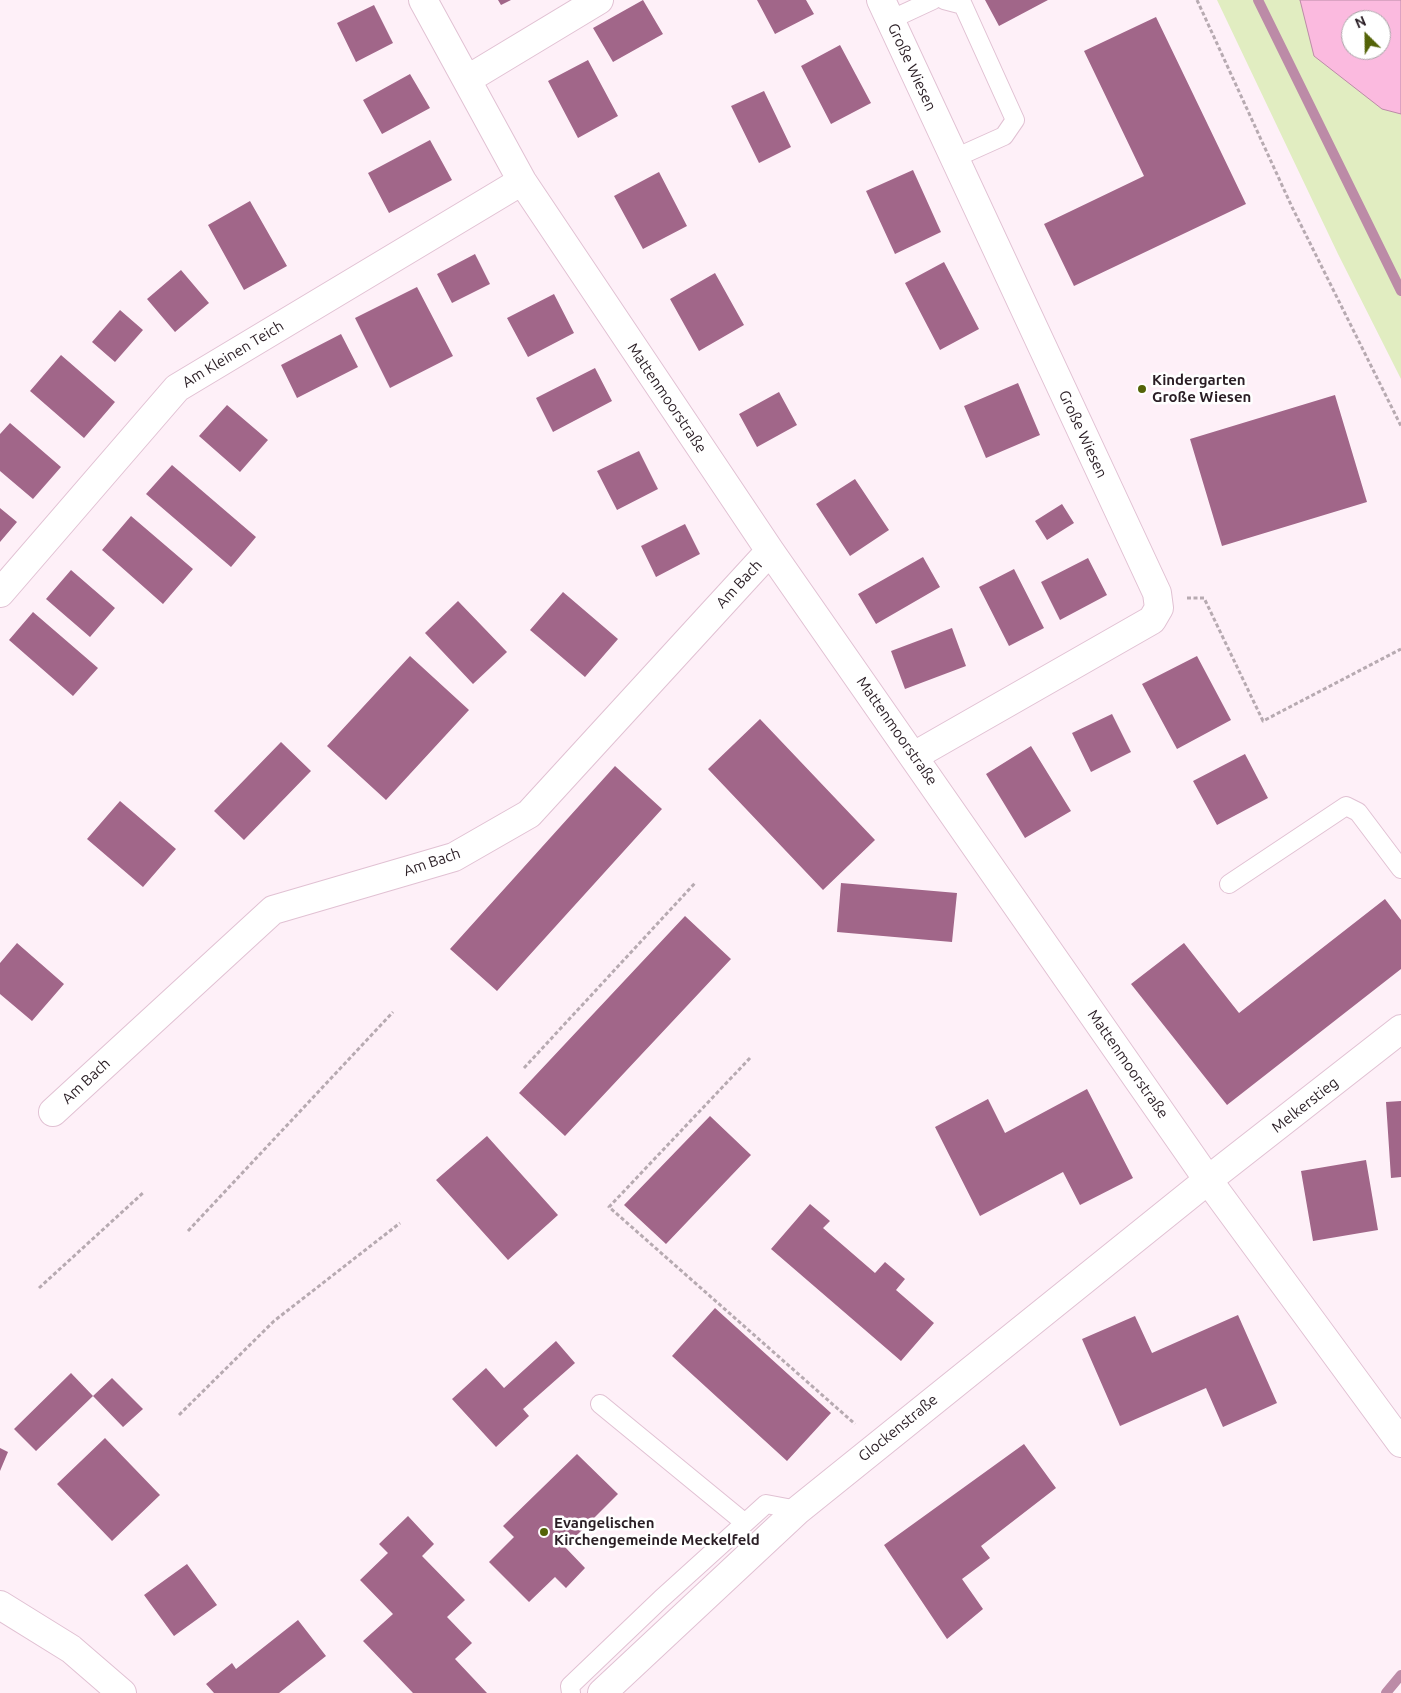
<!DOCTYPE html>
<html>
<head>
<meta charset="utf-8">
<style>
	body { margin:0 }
	#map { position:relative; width:1401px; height:1693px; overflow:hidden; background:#fef0f8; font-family:Ubuntu,sans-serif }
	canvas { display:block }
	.north { position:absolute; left:1341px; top:10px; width:50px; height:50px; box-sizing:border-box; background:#fff; border:1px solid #aaa5a8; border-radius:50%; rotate:337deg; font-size:14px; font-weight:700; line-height:20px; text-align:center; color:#2a1e25 }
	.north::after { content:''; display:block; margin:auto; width:18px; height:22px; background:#546308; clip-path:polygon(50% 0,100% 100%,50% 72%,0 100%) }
</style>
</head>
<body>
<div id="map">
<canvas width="1401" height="1693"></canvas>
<div class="north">N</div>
</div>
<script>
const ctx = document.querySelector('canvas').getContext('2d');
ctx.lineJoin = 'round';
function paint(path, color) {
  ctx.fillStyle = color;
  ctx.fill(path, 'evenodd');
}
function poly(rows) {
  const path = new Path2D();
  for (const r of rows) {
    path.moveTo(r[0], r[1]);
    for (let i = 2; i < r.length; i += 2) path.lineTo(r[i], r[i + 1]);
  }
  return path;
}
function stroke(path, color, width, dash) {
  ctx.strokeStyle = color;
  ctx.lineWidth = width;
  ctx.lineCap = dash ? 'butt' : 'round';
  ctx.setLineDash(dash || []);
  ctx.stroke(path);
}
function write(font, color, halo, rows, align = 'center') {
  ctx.font = font + ' Ubuntu,sans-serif';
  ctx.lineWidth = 5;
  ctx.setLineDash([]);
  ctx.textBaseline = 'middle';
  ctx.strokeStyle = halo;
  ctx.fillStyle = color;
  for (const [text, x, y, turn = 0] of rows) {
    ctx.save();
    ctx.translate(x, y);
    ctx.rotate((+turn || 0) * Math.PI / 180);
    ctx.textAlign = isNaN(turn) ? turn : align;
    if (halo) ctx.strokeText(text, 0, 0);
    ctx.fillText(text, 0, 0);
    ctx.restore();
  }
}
paint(poly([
	[1217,0,1401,0,1401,379,1338,254],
	[1351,20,1381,20,1381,50,1351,50]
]), '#e1edc1');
const water = poly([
	[1300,0,1401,0,1401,114,1382,109,1314,56,1300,0],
	[1351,20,1381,20,1381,50,1351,50,1351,20]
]);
paint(water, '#fbbadf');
stroke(water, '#bc8ba7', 1);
stroke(poly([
	[1258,0,1401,291],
	[1386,1693,1401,1675]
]), '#bc8ba7', 10);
paint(poly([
	[498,0,511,0,501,5],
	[643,0,663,34,613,62,593,28],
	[757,0,806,0,814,14,775,34],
	[985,0,1048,0,999,26],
	[374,5,393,43,356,62,337,23],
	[1156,17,1246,204,1074,286,1044,224,1144,176,1084,51],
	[840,45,871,103,831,124,801,66],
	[588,60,618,116,578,138,548,81],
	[410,74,430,108,382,134,363,100],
	[764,91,791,147,759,163,731,106],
	[430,140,452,180,389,213,368,173],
	[913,170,941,232,895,254,866,191],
	[659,172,687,226,643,249,614,196],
	[250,201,287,266,244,290,208,225],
	[475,254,490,284,452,303,437,274],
	[944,262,979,329,940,350,905,283],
	[181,270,209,303,175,332,147,299],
	[715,273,744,325,699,351,670,299],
	[417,287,453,356,390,388,355,318],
	[554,294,574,333,528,357,507,318],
	[120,310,143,330,115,362,92,342],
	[341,334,358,367,297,398,281,365],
	[61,355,115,402,84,438,30,391],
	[595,368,612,401,553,432,536,398],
	[1018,383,1040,435,986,458,964,406],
	[779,392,797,425,757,447,739,414],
	[1335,395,1367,502,1222,546,1190,439],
	[227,405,268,440,240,472,199,436],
	[10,423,61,467,33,499,0,471,0,434],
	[639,451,658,489,617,510,597,471],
	[172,465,256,537,231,567,146,494],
	[855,479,889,530,850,556,816,504],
	[1062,504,1074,523,1047,540,1035,521],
	[0,508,17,522,0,542],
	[131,516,193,569,163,604,102,550],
	[685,524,700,554,656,577,641,546],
	[923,557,940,587,876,624,858,594],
	[1088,558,1107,595,1060,620,1041,582],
	[1014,569,1044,628,1009,646,979,587],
	[71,570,115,608,90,637,46,599],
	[563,592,618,639,585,677,530,630],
	[458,601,507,652,473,684,425,633],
	[33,612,98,668,73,696,9,640],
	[952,628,966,666,905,689,891,651],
	[410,656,469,710,386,800,327,746],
	[1197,656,1231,720,1177,749,1142,684],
	[1112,714,1131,752,1091,772,1072,733],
	[760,719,875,840,823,890,708,769],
	[281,742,311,771,244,840,214,811],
	[1031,746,1071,811,1025,838,986,774],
	[1245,754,1268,798,1217,825,1193,781],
	[615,766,662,809,497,991,450,949],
	[120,801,176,849,143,887,87,839],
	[841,883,957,893,952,942,837,932],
	[1385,899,1401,920,1401,969,1227,1105,1131,984,1184,943,1239,1013],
	[685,916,731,959,565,1136,519,1093],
	[17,943,64,984,32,1021,0,994,0,963],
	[1087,1089,1133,1178,1080,1205,1063,1172,980,1216,935,1127,988,1099,1005,1133],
	[1401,1101,1401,1177,1391,1178,1386,1102],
	[710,1116,751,1155,666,1244,624,1205],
	[487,1136,558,1215,508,1260,436,1180],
	[1366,1160,1378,1230,1313,1241,1301,1171],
	[810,1204,830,1221,823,1228,875,1273,885,1262,905,1279,896,1290,934,1323,901,1361,771,1249],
	[715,1308,831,1413,787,1461,672,1356],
	[1238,1315,1277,1403,1223,1427,1206,1388,1120,1426,1082,1339,1135,1316,1152,1353],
	[556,1341,575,1363,523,1409,529,1416,496,1447,452,1399,486,1368,504,1388],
	[71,1373,93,1396,36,1451,14,1429],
	[112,1378,143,1409,123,1427,93,1396],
	[105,1438,160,1495,112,1541,57,1484],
	[1024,1444,1056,1488,981,1546,990,1558,962,1579,983,1609,947,1639,884,1545],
	[0,1448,8,1452,0,1471],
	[577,1454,618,1494,565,1547,585,1568,566,1588,555,1577,529,1602,489,1562,514,1537,503,1526],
	[408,1516,434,1544,422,1556,465,1600,447,1617,472,1643,455,1659,487,1693,413,1693,363,1641,393,1614,360,1580,388,1553,379,1544],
	[187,1564,217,1605,174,1636,144,1595],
	[298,1620,326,1656,279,1693,214,1693,206,1684,232,1663,236,1669]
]), '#a16689');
const service = poly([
	[944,0,963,5,1015,120,1004,136,955,158],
	[890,20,933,0],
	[1229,884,1346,806,1358,812,1401,869],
	[600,1404,745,1523],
	[571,1693,570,1686,661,1599,766,1504,798,1510]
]);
const minor = poly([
	[423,0,522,181,770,551,1208,1180,1401,1443],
	[881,0,1157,593,1159,608,1152,620,914,756],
	[468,79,599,0],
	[0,593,177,388,522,181],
	[53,1112,273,910,454,857,529,814,770,551],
	[602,1693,798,1510,1208,1180,1401,1029]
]);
const tertiary = poly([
	[0,1605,71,1649,122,1693]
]);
stroke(service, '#e1c1d3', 20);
stroke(minor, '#e1c1d3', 30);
stroke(tertiary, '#e1c1d3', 30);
stroke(poly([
	[1197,0,1292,207,1401,426],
	[1187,598,1204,598,1263,721,1401,649],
	[750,1058,609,1207,855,1424],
	[524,1068,695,883],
	[188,1231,393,1012],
	[39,1288,144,1192],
	[179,1415,274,1321,400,1223]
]), '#b7aab1', 3, [4, 2.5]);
stroke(service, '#fff', 18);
stroke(minor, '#fff', 28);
stroke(tertiary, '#fff', 28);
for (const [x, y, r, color] of [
	[1142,389,5,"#546308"],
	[544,1532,5,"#546308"]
]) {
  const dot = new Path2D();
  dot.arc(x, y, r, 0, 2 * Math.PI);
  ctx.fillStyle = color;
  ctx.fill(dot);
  stroke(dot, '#fff', 2);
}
write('15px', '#2a1e25', '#fff', [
	["Große Wiesen",912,67,65],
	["Am Kleinen Teich",233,354,-31],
	["Mattenmoorstraße",667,398,56],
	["Große Wiesen",1083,434,65],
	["Am Bach",739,584,-47],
	["Mattenmoorstraße",897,731,55],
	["Am Bach",432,862,-19],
	["Mattenmoorstraße",1128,1064,55],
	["Am Bach",86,1081,-43],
	["Melkerstieg",1305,1105,-38],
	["Glockenstraße",898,1428,-39]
]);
write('bold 15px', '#2a1e25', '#fff', [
	["Kindergarten",1152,380],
	["Große Wiesen",1152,397],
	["Evangelischen",554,1523],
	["Kirchengemeinde Meckelfeld",554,1540]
], 'left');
</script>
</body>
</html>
